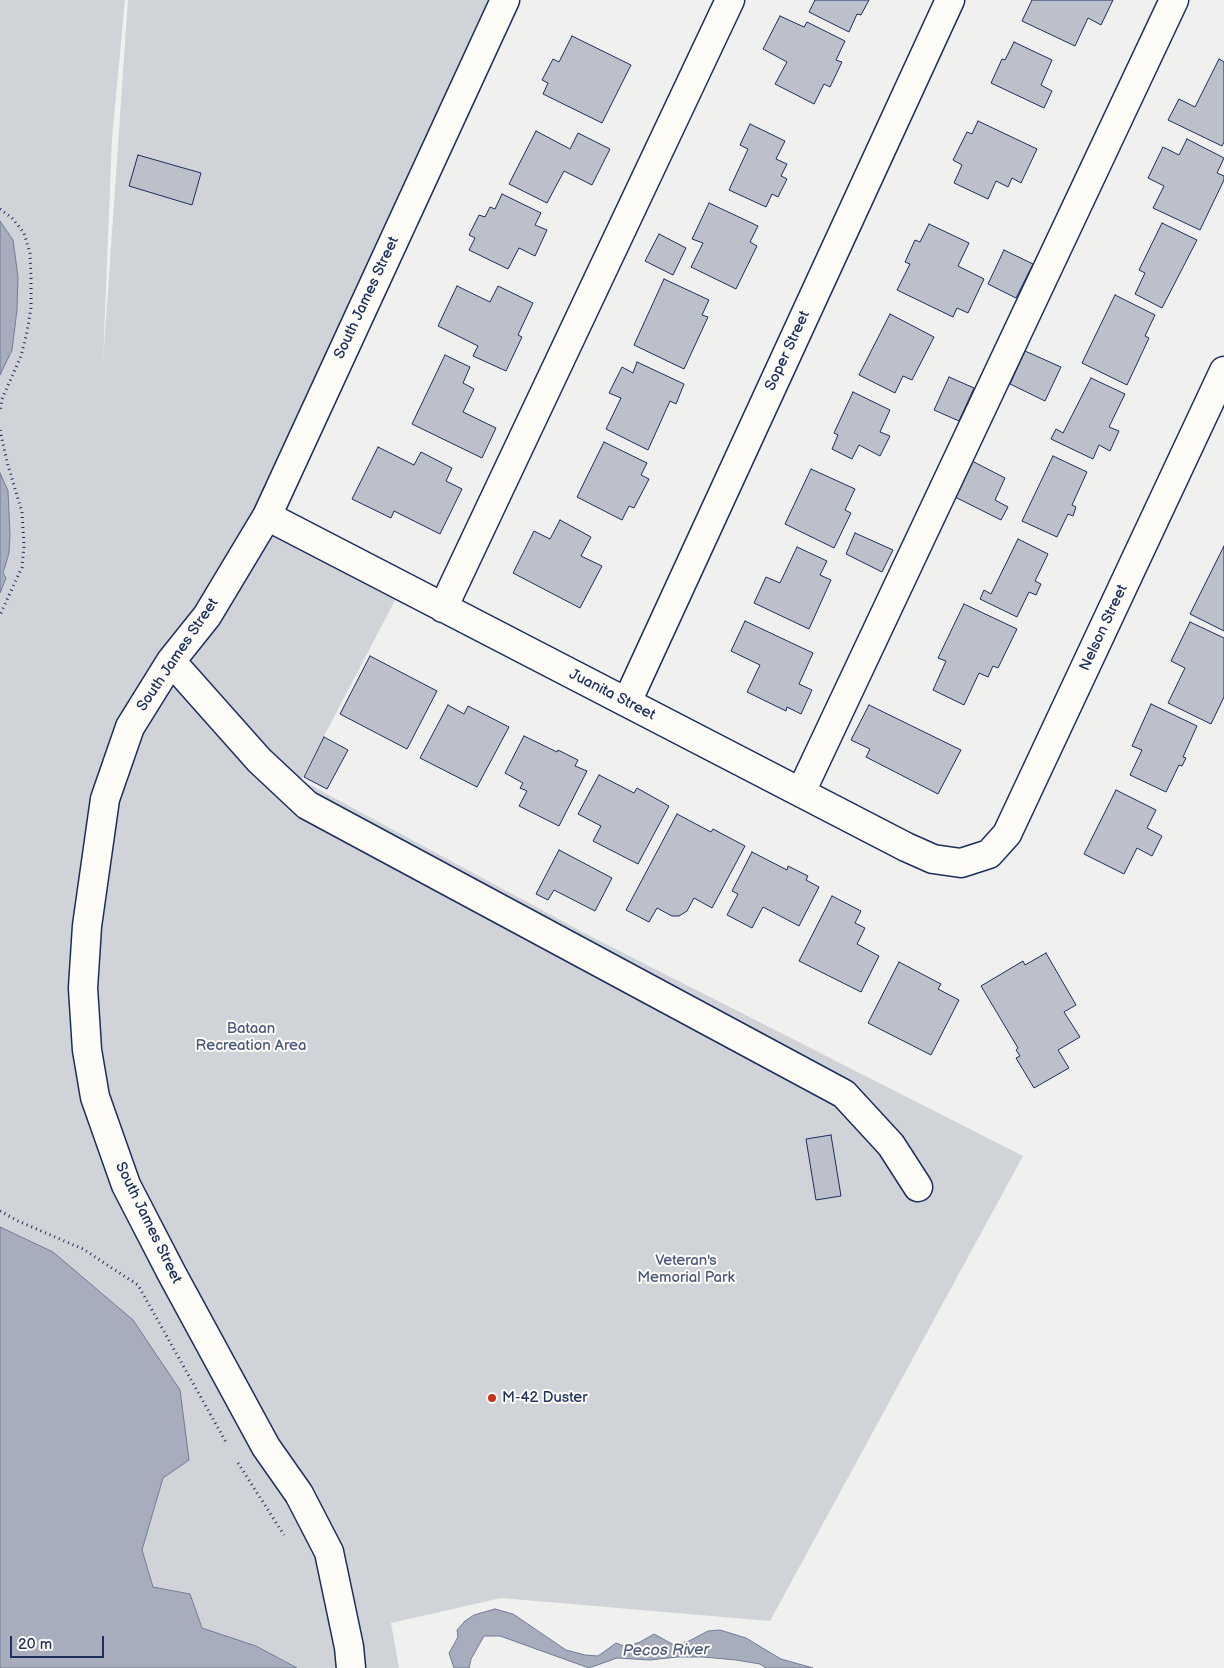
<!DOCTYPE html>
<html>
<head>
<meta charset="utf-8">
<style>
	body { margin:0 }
	#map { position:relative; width:1224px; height:1668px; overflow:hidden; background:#f0f0ee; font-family:"Balsamiq Sans",sans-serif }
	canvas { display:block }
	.scale { position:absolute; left:10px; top:1636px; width:94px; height:22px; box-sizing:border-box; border:2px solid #1b2f5e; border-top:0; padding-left:6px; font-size:15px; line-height:18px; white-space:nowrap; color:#1b2f5e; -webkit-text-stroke:4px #fdfcf7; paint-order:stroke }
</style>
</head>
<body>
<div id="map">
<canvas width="1224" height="1668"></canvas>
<div class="scale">20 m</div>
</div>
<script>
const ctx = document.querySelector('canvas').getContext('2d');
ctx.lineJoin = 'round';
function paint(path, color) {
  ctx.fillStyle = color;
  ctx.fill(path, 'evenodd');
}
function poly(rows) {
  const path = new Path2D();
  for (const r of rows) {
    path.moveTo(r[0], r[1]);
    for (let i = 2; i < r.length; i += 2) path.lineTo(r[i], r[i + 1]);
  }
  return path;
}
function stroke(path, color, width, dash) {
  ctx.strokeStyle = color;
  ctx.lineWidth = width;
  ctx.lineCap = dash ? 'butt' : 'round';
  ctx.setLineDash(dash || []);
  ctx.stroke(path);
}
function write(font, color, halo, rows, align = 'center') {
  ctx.font = font + ' "Balsamiq Sans",sans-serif';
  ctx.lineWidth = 4;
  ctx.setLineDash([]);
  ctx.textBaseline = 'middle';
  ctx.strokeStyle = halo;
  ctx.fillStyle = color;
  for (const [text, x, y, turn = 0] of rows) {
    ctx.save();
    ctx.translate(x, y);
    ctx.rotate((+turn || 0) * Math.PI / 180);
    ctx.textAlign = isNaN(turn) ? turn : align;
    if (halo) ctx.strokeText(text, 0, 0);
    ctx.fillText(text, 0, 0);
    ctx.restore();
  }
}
paint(poly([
	[0,0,125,0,112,138,103,363,128,0,505,0,267,516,402,587,301,780,590,936,1023,1156,770,1621,501,1598,391,1623,399,1668,297,1668,256,1646,202,1628,190,1594,153,1587,142,1550,163,1478,53,1252,0,1227,0,593,6,578,3,573,9,553,10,535,8,491,0,473,0,375,12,350,17,310,13,240,0,221]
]), '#d0d3d8');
const water = poly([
	[0,221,13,240,18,277,17,310,12,350,0,375,0,221],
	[0,473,8,491,10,535,9,553,3,573,6,578,0,593,0,473],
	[0,1227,53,1252,133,1320,180,1390,189,1460,163,1478,142,1550,153,1587,190,1594,202,1628,256,1646,297,1668,0,1668,0,1227],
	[495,1609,513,1614,566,1650,585,1655,598,1656,616,1643,626,1647,640,1642,654,1634,674,1645,689,1641,708,1631,720,1630,746,1638,781,1659,813,1668,766,1668,760,1664,736,1660,703,1657,677,1657,650,1660,617,1658,589,1668,500,1636,484,1636,471,1659,469,1668,454,1668,449,1653,458,1637,457,1630,465,1621,474,1615,495,1609]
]);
paint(water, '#a7adbd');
stroke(water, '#6f7b97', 1);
const building = poly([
	[815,0,869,0,861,15,857,14,849,32,809,12,815,0],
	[1032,0,1113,0,1101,25,1088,18,1075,46,1022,21,1032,0],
	[780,16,804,27,807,22,845,41,836,60,842,62,830,87,824,84,814,104,775,84,787,62,763,49,780,16],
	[572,36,631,65,602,123,543,94,548,83,542,80,553,59,559,62,572,36],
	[1014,42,1052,60,1041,85,1052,91,1044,108,991,83,1002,59,1005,60,1014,42],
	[1219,59,1224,62,1224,142,1222,146,1168,120,1179,99,1195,107,1219,59],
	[978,121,1037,149,1021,183,1012,178,1008,187,996,181,988,199,954,183,962,165,953,160,967,132,972,134,978,121],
	[750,124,785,141,776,159,787,164,781,176,787,179,778,197,772,194,766,207,729,190,748,149,740,145,750,124],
	[536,131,570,149,578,133,610,149,592,185,564,171,547,203,509,184,536,131],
	[1187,139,1224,158,1217,173,1224,176,1224,180,1200,230,1153,208,1164,186,1148,178,1163,147,1179,155,1187,139],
	[138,155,201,173,192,205,129,186,138,155],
	[502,194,541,213,535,225,547,230,535,256,519,248,508,269,469,250,475,238,469,235,479,215,485,217,490,207,495,209,502,194],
	[709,203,758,226,750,242,757,246,736,289,691,267,703,243,692,239,709,203],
	[1162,223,1197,240,1162,308,1135,294,1145,273,1139,270,1162,223],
	[929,224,969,243,958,266,984,279,968,313,957,308,953,317,897,290,910,264,905,262,915,240,920,242,929,224],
	[659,234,686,248,673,275,645,261,659,234],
	[1004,250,1033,264,1016,298,988,284,1004,250],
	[664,279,709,300,702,315,708,317,684,369,634,345,664,279],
	[457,286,490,302,498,286,533,303,518,335,522,337,506,371,473,356,478,346,438,326,457,286],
	[1115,295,1155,315,1145,336,1149,338,1127,385,1082,363,1115,295],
	[890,314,934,337,912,380,903,376,895,393,859,375,890,314],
	[1025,351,1061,367,1045,401,1010,384,1025,351],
	[445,355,470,367,463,383,474,389,463,412,496,428,482,458,412,424,445,355],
	[637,362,684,384,676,404,670,401,648,450,606,429,621,398,609,393,622,367,633,373,637,362],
	[949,377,974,388,959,421,934,410,949,377],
	[1091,378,1125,394,1109,427,1119,431,1110,451,1099,445,1093,459,1051,439,1056,429,1063,433,1091,378],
	[853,392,890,410,880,432,890,436,880,456,859,445,852,459,832,449,838,435,834,433,853,392],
	[604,442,647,463,641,475,649,479,634,508,629,506,622,520,577,497,604,442],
	[378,447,414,465,421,452,452,468,446,481,462,489,440,534,394,511,391,518,352,499,378,447],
	[1053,456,1087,472,1072,505,1076,507,1073,516,1068,514,1057,537,1022,521,1053,456],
	[972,461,1005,478,995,500,1008,507,1001,520,955,497,972,461],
	[811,469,855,489,845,510,851,513,834,548,785,524,811,469],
	[560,520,591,537,581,556,602,566,580,608,513,573,534,531,550,539,560,520],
	[855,533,893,550,882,572,846,554,855,533],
	[1018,539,1048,554,1035,581,1041,584,1036,595,1029,592,1017,617,980,599,984,590,991,594,1018,539],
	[1224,546,1224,631,1190,614,1224,546],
	[797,547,827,561,820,575,831,580,809,629,754,603,766,577,780,583,797,547],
	[964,604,1017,629,998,668,993,666,988,677,979,673,964,705,933,690,946,661,938,658,964,604],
	[745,621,813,653,799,684,812,690,801,714,787,707,786,711,747,692,760,665,731,651,745,621],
	[1190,622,1224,638,1224,697,1211,724,1168,703,1185,668,1171,661,1190,622],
	[370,656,437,691,407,749,340,714,370,656],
	[1151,704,1197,726,1183,757,1186,758,1182,766,1179,765,1166,792,1130,775,1142,750,1132,746,1151,704],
	[448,705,464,714,468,706,509,727,477,787,420,758,448,705],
	[869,705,961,750,938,794,866,757,870,749,851,740,869,705],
	[524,736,557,752,558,750,578,760,575,766,587,771,559,826,519,806,527,791,520,788,523,783,505,773,524,736],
	[324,737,348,750,327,789,304,777,324,737],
	[599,775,634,793,637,788,669,806,638,864,593,841,601,826,578,814,599,775],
	[1116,790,1156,810,1147,828,1162,836,1152,856,1137,848,1124,874,1084,854,1116,790],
	[677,814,711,832,713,829,745,846,712,908,694,898,687,911,679,916,672,916,657,908,649,922,626,910,677,814],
	[559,850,612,878,595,911,554,890,548,900,536,894,559,850],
	[752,852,787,870,788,866,808,876,806,880,819,887,799,926,763,907,752,928,727,915,738,894,732,891,752,852],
	[832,896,861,911,855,923,865,928,857,944,879,956,861,992,799,961,832,896],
	[1046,953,1076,1005,1064,1012,1080,1037,1058,1050,1069,1068,1034,1088,1016,1058,1020,1056,1016,1050,1018,1048,981,986,1023,961,1025,965,1046,953],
	[899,962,941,984,938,989,959,1000,931,1055,868,1023,899,962],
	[831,1135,841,1196,816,1200,806,1139,831,1135]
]);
paint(building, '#bbc0ca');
stroke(building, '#1b2f5e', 1);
const minor = poly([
	[267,516,906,847,933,859,961,863,989,854,1007,834,1224,371],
	[443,608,730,0],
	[171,661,259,760,307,805,844,1094,891,1145,918,1187],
	[627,702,950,0],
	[801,792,1174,0],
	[351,1668,349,1647,329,1552,299,1494,266,1447,172,1274,126,1185,95,1097,87,1050,83,988,87,926,105,799,130,727,171,661,207,616,267,516,505,0]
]);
stroke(minor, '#1b2f5e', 31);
stroke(poly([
	[0,209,12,218,24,233,30,253,31,278,31,308,27,332,21,356,2,399,0,412],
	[0,430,7,462,22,512,24,546,22,567,0,615],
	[0,1211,18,1221,83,1249,138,1285,227,1444],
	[238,1463,284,1535]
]), '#1b2f5e', 3, [1, 4]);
stroke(minor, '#fdfcf7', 28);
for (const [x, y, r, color] of [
	[492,1398,5,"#c8321e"]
]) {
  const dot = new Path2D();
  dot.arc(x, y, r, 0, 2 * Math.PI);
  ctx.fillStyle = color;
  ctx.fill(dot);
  stroke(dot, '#fdfcf7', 2);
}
write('15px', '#1b2f5e', '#fdfcf7', [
	["South James Street",367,298,-65],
	["Soper Street",788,351,-65],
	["Nelson Street",1104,628,-65],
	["South James Street",178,655,-56],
	["Juanita Street",612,695,27],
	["South James Street",148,1223,64]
]);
write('15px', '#48587c', '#fdfcf7', [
	["Bataan",251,1029],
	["Recreation Area",251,1046],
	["Veteran's",686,1261],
	["Memorial Park",686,1278]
]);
write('15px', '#1b2f5e', '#fdfcf7', [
	["M-42 Duster",502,1398]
], 'left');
write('italic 16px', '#4c5b7f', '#fdfcf7', [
	["Pecos River",666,1651,-1]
]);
</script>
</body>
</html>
